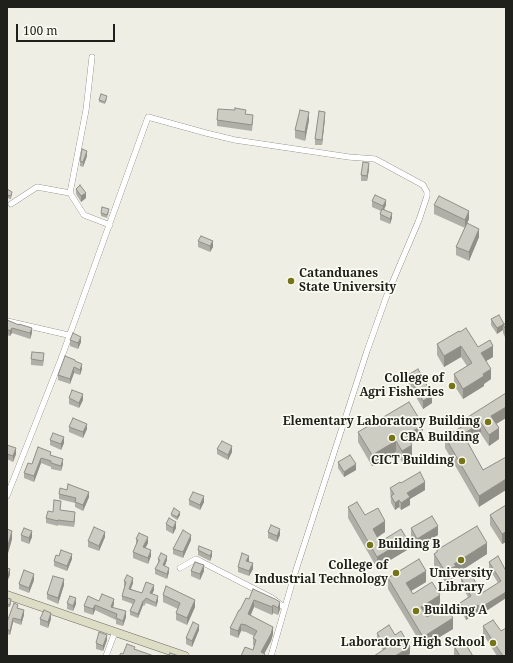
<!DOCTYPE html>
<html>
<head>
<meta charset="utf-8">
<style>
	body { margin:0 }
	#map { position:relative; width:513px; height:663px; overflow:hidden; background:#eeeee4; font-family:"Noto Serif",serif }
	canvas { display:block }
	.frame { position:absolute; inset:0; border:8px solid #1f1f1c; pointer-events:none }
	.scale { position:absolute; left:16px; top:24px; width:99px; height:18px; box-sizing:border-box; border:2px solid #1f1f1c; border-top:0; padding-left:5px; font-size:12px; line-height:14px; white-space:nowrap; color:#1f1f1c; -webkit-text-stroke:3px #fbfcf1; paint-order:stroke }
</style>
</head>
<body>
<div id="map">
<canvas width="513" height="663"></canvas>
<div class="frame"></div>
<div class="scale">100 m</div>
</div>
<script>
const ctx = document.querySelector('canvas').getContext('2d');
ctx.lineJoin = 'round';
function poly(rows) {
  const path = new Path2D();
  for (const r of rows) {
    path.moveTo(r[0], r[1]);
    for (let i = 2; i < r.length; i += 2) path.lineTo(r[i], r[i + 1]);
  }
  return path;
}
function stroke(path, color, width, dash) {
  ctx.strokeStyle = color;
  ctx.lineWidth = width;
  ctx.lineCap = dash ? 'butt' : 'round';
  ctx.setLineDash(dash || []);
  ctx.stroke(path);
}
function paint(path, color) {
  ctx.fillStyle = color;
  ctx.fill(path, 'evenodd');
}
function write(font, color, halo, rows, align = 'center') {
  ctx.font = font + ' "Noto Serif",serif';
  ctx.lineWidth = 3.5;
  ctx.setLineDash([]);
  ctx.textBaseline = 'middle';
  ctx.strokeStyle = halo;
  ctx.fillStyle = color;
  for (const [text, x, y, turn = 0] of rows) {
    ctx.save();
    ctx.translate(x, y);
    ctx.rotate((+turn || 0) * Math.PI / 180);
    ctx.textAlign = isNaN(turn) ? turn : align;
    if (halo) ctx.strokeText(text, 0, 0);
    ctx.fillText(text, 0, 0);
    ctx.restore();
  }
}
const street = poly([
	[70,193,86,110,92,57],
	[11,204,37,187,70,193,84,215,110,225],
	[7,321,68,335],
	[7,496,61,359,148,117,206,133,235,140,349,157,375,159,423,185,427,192,427,196,419,220,387,295,367,351,294,576,271,656],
	[180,568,196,559,272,598,285,608],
	[106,656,115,632]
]);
const secondary = poly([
	[7,595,185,656]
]);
stroke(street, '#6d6d64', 6);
stroke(secondary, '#6d6d64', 9);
stroke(street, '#fff', 5.5);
stroke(secondary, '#dddcc4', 8);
paint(poly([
	[107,99,105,104,99,102,99,100],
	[246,114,253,120,252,131,217,126,217,120],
	[325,118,322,145,315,145,315,139],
	[309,120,305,141,295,138,295,130],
	[87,156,83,167,80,166,80,161],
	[369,169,367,181,361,181,361,175],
	[7,189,12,194,11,199,7,198],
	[76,189,86,198,81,202,76,194],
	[372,201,386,205,384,209,392,218,390,224,380,220,380,214,381,211,372,207],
	[434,205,469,219,467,223,479,237,469,261,456,255,456,247,465,228,434,214],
	[109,212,107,218,101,216,101,213],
	[198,241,213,247,210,252,198,247],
	[491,319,504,324,506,323,506,343,505,337,503,333,503,330,497,334,491,325],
	[7,321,32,333,30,339,12,333,10,336,7,335],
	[460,332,478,347,493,357,486,361,491,379,484,384,484,386,463,399,454,385,454,374,467,366,461,357,444,367,437,355,437,344],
	[70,340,81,342,78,349,70,346],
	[31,359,44,359,43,366,31,365],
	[75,361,82,369,80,375,74,373,70,384,58,380,58,375],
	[408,375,432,403,423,409,408,383],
	[506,393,506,418,496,424,499,439,489,446,481,434,467,442,483,470,479,507,445,448,445,437,460,428,460,422],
	[69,398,83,400,79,408,69,404],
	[69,427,87,429,83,438,69,432],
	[358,432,423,436,410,443,412,456,402,462,396,452,372,466,358,442],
	[50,440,64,443,61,450,50,445],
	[7,445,16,454,13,462,7,459],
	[38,447,63,464,61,471,51,469,51,467,41,463,34,482,24,478,24,473,32,464],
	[217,449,232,452,228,460,217,454],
	[338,462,356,470,344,477,338,468],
	[401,483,425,490,410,499,410,505,401,510,399,507,395,510,391,503,390,488],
	[59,494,89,497,83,511,75,507,75,503,59,499],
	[189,500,204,502,200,510,189,505],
	[506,505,506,542,502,544,490,525,490,515],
	[61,506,60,510,75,517,74,527,58,525,58,526,46,523,46,518,53,512],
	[348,507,365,515,385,532,378,537,380,542,407,550,377,568,348,518],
	[171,514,180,515,177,520,171,516],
	[166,524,176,528,173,534,166,530],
	[411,528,438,535,417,547,411,537],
	[7,529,12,539,8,553,7,553],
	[268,532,280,535,277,542,268,538],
	[21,535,32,537,29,544,21,541],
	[105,537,99,551,88,547,88,541],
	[136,539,148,543,145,548,151,556,148,564,133,558,133,552,136,545],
	[191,540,183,558,173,554,173,549],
	[198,550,212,556,210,561,198,555],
	[437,550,487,554,456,574,456,577,445,582,434,565,434,554,437,552],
	[59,556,72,559,67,571,54,566,54,561],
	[498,556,506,598,480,615,478,612,466,620,460,609,460,603,468,597,461,585,461,578,482,593,498,583,489,568,489,562],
	[158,559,167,560,165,566,169,572,167,579,155,574,155,569,158,563],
	[249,561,249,562,253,569,249,576,238,572,238,567],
	[191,571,204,571,200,580,191,576],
	[388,578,426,582,411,591,413,594,440,606,426,615,427,617,453,629,423,647,388,589],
	[34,580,29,593,19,589,19,584],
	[124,581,133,583,131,589,142,593,154,590,152,594,158,601,156,607,146,603,144,606,143,605,138,618,130,615,130,611,133,604,122,600,122,596,125,586,124,586],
	[64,585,58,604,47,599,47,594],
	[163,595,195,607,187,625,176,620,176,613,178,609,163,602],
	[7,598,11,602,10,607,7,607],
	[249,599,275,599,280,609,278,615,273,613,272,615,254,607,251,615,273,634,271,641,264,654,265,656,253,650,254,646,253,645,253,638,254,636,246,632,241,631,238,638,230,635,230,628,240,610],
	[99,601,114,604,113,607,126,617,123,626,116,624,116,620,95,610,93,615,84,612,84,606],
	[67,603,76,604,73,611,67,609],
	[18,608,24,615,21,625,13,622,10,635,7,634,7,622],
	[40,619,51,619,48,628,40,625],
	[483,626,501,631,506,656,497,656,483,634],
	[199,630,192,647,186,644,186,638],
	[377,633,395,635,410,654,383,650,377,640],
	[107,640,103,651,96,649,96,643],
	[454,646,473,656,454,656]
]), '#afafa7');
paint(poly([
	[309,112,309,120,305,141,305,132],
	[325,112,325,118,322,145,322,140],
	[87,151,87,156,83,167,83,162],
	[369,163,369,169,367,181,367,176],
	[86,193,86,198,81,202,81,196],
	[386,200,386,205,383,212,383,206],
	[469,211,469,219,465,228,465,220],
	[392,213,392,218,390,224,390,219],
	[479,229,479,237,469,261,469,252],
	[213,241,213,247,210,252,210,246],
	[504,324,503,325,503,330,497,334,497,328],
	[12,328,12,333,10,336,10,331],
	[32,328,32,333,30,339,30,333],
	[81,337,81,342,78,349,78,343],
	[461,346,461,357,444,367,444,356],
	[493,346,493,357,481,364,481,353],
	[82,364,82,369,80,375,80,370],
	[74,367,74,373,70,384,70,379],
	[491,369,491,379,484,384,484,386,463,399,463,389],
	[83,394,83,400,79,408,79,403],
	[432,395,432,403,423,409,423,401],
	[506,407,506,418,491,427,491,416],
	[481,423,481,434,463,445,463,434],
	[87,424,87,429,83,438,83,432],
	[423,425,423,436,406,446,406,435],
	[499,428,499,439,489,446,489,435],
	[64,437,64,443,61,450,61,444],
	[396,441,396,452,372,466,372,455],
	[412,445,412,456,402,462,402,451],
	[232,446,232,452,228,460,228,455],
	[16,448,16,454,13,462,13,456],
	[41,458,41,463,34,482,34,476],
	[63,459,63,464,61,471,61,466],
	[356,464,356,470,344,477,344,472],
	[506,479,506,490,479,507,479,496],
	[425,482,425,490,410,499,410,505,401,510,401,503,407,493],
	[89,492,89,497,83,511,83,505],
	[204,496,204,502,200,510,200,505],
	[399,500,399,507,395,510,395,503],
	[75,512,75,517,74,527,74,522],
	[180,512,180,515,177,520,177,517],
	[385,521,385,532,373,540,373,529],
	[176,522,176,528,173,534,173,528],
	[438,526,438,535,417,547,417,539],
	[280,529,280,535,277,542,277,536],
	[12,531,12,539,8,553,8,545],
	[32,531,32,537,29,544,29,538],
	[105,532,105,537,99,551,99,546],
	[506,532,506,542,502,544,502,534],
	[191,535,191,540,183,558,183,552],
	[148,537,148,543,143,553,143,547],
	[407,539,407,550,377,568,377,557],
	[487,543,487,554,456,574,456,577,445,582,445,571,454,564],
	[151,550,151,556,148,564,148,558],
	[212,551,212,556,210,561,210,556],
	[72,554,72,559,67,571,67,566],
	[167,556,167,560,163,570,163,565],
	[249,556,249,561,246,566,246,561],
	[253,563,253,569,249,576,249,571],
	[204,565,204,571,200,580,200,574],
	[169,568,169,572,167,579,167,574],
	[10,569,10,575,7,582,7,577],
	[426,571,426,582,406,594,406,583],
	[34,574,34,580,29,593,29,588],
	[133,578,133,583,129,593,129,589],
	[64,579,64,585,58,604,58,598],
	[154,585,154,590,150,598,150,593],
	[506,592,506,598,480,615,480,608],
	[440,595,440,606,421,618,421,607],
	[158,596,158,601,156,607,156,603],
	[76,598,76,604,73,611,73,606],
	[114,599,114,604,111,612,111,607],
	[195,600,195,607,187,625,187,618],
	[254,600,254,607,248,621,248,614],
	[143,601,143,605,138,618,138,614],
	[280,602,280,609,278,615,278,608],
	[95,605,95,610,93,615,93,609],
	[273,605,273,613,272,615,272,607],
	[478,605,478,612,466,620,466,613],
	[24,610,24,615,21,625,21,620],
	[126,611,126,617,123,626,123,621],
	[51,613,51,619,48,628,48,622],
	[13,618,13,622,10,635,10,631],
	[453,618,453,629,423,647,423,637],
	[241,624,241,631,238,638,238,631],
	[199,625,199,630,192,647,192,641],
	[273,627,273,634,271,641,263,656,261,652],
	[107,635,107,640,103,651,103,646],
	[410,647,410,654,407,656,395,656]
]), '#8f8f88');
const building = poly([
	[101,94,107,96,105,102,99,100,101,94],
	[235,108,246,110,245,114,253,115,252,125,217,120,218,109,235,110,235,108],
	[300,110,309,112,305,132,295,130,300,110],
	[319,111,325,112,322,140,315,139,319,111],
	[82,149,87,151,83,162,80,161,82,149],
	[363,162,369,163,367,176,361,175,363,162],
	[80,185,86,193,81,196,76,189,80,185],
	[7,189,12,192,11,196,7,195,7,189],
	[375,195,386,200,383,206,372,201,375,195],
	[439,196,469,211,465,220,434,205,439,196],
	[102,207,109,209,107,215,101,213,102,207],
	[382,209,392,213,390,219,380,214,382,209],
	[467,223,479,229,469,252,456,247,467,223],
	[201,236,213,241,210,246,198,241,201,236],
	[499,315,504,324,497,328,491,319,499,315],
	[7,320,19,325,19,324,32,328,30,333,12,328,10,331,7,329,7,320],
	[506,323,506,329,503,325,506,323],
	[466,328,478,347,490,340,493,346,481,353,491,369,483,374,484,376,463,389,454,374,472,363,461,346,444,356,437,344,459,331,460,332,466,328],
	[73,333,81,337,78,343,70,340,73,333],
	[32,352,44,353,43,361,31,359,32,352],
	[65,356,75,360,75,361,82,364,80,370,74,367,70,379,58,375,65,356],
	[418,369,432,395,423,401,408,375,418,369],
	[72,390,83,394,79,403,69,398,72,390],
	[506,393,506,407,491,416,499,428,489,435,481,423,463,434,483,470,506,457,506,479,479,496,445,437,463,426,460,422,506,393],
	[409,402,423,425,406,435,412,445,402,451,396,441,372,455,358,432,409,402],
	[73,418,87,424,83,432,69,427,73,418],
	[53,433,64,437,61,444,50,440,53,433],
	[222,441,232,446,228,455,217,449,222,441],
	[7,445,16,448,13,456,7,454,7,445],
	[38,447,51,452,50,455,63,459,61,466,51,463,51,461,41,458,34,476,24,473,28,463,32,464,38,447],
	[350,455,356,464,344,472,338,462,350,455],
	[420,472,425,482,407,493,410,497,401,503,399,500,395,503,391,496,394,494,390,488,400,482,401,483,420,472],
	[68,484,89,492,83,505,75,502,76,498,59,494,60,488,67,490,68,484],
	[193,492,204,496,200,505,189,500,193,492],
	[54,500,61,501,60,510,75,512,74,522,58,520,58,521,46,518,48,511,53,512,54,500],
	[357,502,365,515,378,508,385,521,373,529,380,542,401,529,407,539,377,557,348,507,357,502],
	[506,505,506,532,502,534,490,515,506,505],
	[174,508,180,512,177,517,171,514,174,508],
	[432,516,438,526,417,539,411,528,432,516],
	[169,518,176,522,173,528,166,524,169,518],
	[271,525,280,529,277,536,268,532,271,525],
	[477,526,487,543,454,564,456,566,445,571,434,554,437,552,437,550,477,526],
	[94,527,105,532,99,546,88,541,94,527],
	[24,528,32,531,29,538,21,535,24,528],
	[7,529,12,531,8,545,7,544,7,529],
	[183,530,191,535,183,552,173,549,183,530],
	[139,533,148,537,143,547,151,550,148,558,133,552,138,540,136,539,139,533],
	[199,546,212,551,210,556,198,550,199,546],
	[61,550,72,554,67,566,54,561,56,555,59,556,61,550],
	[161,553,167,556,163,565,169,568,167,574,155,569,160,560,158,559,161,553],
	[242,553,249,556,246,561,253,563,249,571,238,567,242,553],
	[498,556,506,571,506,592,480,608,478,605,466,613,460,603,471,596,461,578,470,573,482,593,501,581,489,562,498,556],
	[419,559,426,571,406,583,413,594,432,582,440,595,421,607,427,617,446,606,453,618,423,637,388,578,419,559],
	[195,562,204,565,200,574,191,571,195,562],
	[7,568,10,569,7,577,7,568],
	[24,570,34,574,29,588,19,584,24,570],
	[127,575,133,578,129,589,142,593,146,582,154,585,150,593,158,596,156,603,146,598,144,601,143,601,138,614,130,611,135,600,122,596,126,582,124,581,127,575],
	[53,576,64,579,58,598,47,594,53,576],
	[166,586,195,600,187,618,176,613,180,603,163,595,166,586],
	[253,589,275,599,280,602,278,608,273,605,272,607,254,600,248,614,273,627,271,634,261,652,265,654,264,656,241,656,245,647,253,650,256,640,253,638,257,631,246,625,241,624,238,631,230,628,239,610,240,610,246,598,249,599,253,589],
	[102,594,114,599,111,607,126,611,123,621,116,618,117,614,95,605,93,609,84,606,88,596,99,601,102,594],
	[70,596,76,598,73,606,67,603,70,596],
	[7,598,11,599,10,605,7,604,7,598],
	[14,603,18,605,17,608,24,610,21,620,13,618,10,631,7,629,7,622,14,603],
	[44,610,51,613,48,622,40,619,44,610],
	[493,620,501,631,506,628,506,656,503,656,483,626,493,620],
	[193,622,199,625,192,641,186,638,193,622],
	[389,625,395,635,401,631,410,647,395,656,374,656,386,648,377,633,389,625],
	[99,632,107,635,103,646,96,643,99,632],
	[463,640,473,656,460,656,454,646,463,640],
	[127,644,135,647,134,649,154,656,119,656,121,653,123,654,127,644],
	[170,653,179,656,169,656,170,653]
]);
paint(building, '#ccccc2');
stroke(building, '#8f8f88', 1);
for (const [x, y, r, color] of [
	[291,281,4,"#767419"],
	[452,386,4,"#767419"],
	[488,422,4,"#767419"],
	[392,438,4,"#767419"],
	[462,461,4,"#767419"],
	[370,545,4,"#767419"],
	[461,560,4,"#767419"],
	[396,573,4,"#767419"],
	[416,611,4,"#767419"],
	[493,643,4,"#767419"]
]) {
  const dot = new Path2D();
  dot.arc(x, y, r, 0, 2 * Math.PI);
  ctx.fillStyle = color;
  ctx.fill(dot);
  stroke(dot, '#fbfcf1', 1.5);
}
write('bold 12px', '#1f1f1c', '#fbfcf1', [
	["Catanduanes",299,274,"left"],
	["State University",299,288,"left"],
	["College of",444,379],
	["Agri Fisheries",444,393],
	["Elementary Laboratory Building",480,422],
	["CBA Building",400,438,"left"],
	["CICT Building",454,461],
	["Building B",378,545,"left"],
	["College of",388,566],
	["Industrial Technology",388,580],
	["University",461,574,"center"],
	["Library",461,588,"center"],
	["Building A",424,611,"left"],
	["Laboratory High School",485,643]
], 'right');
</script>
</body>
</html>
